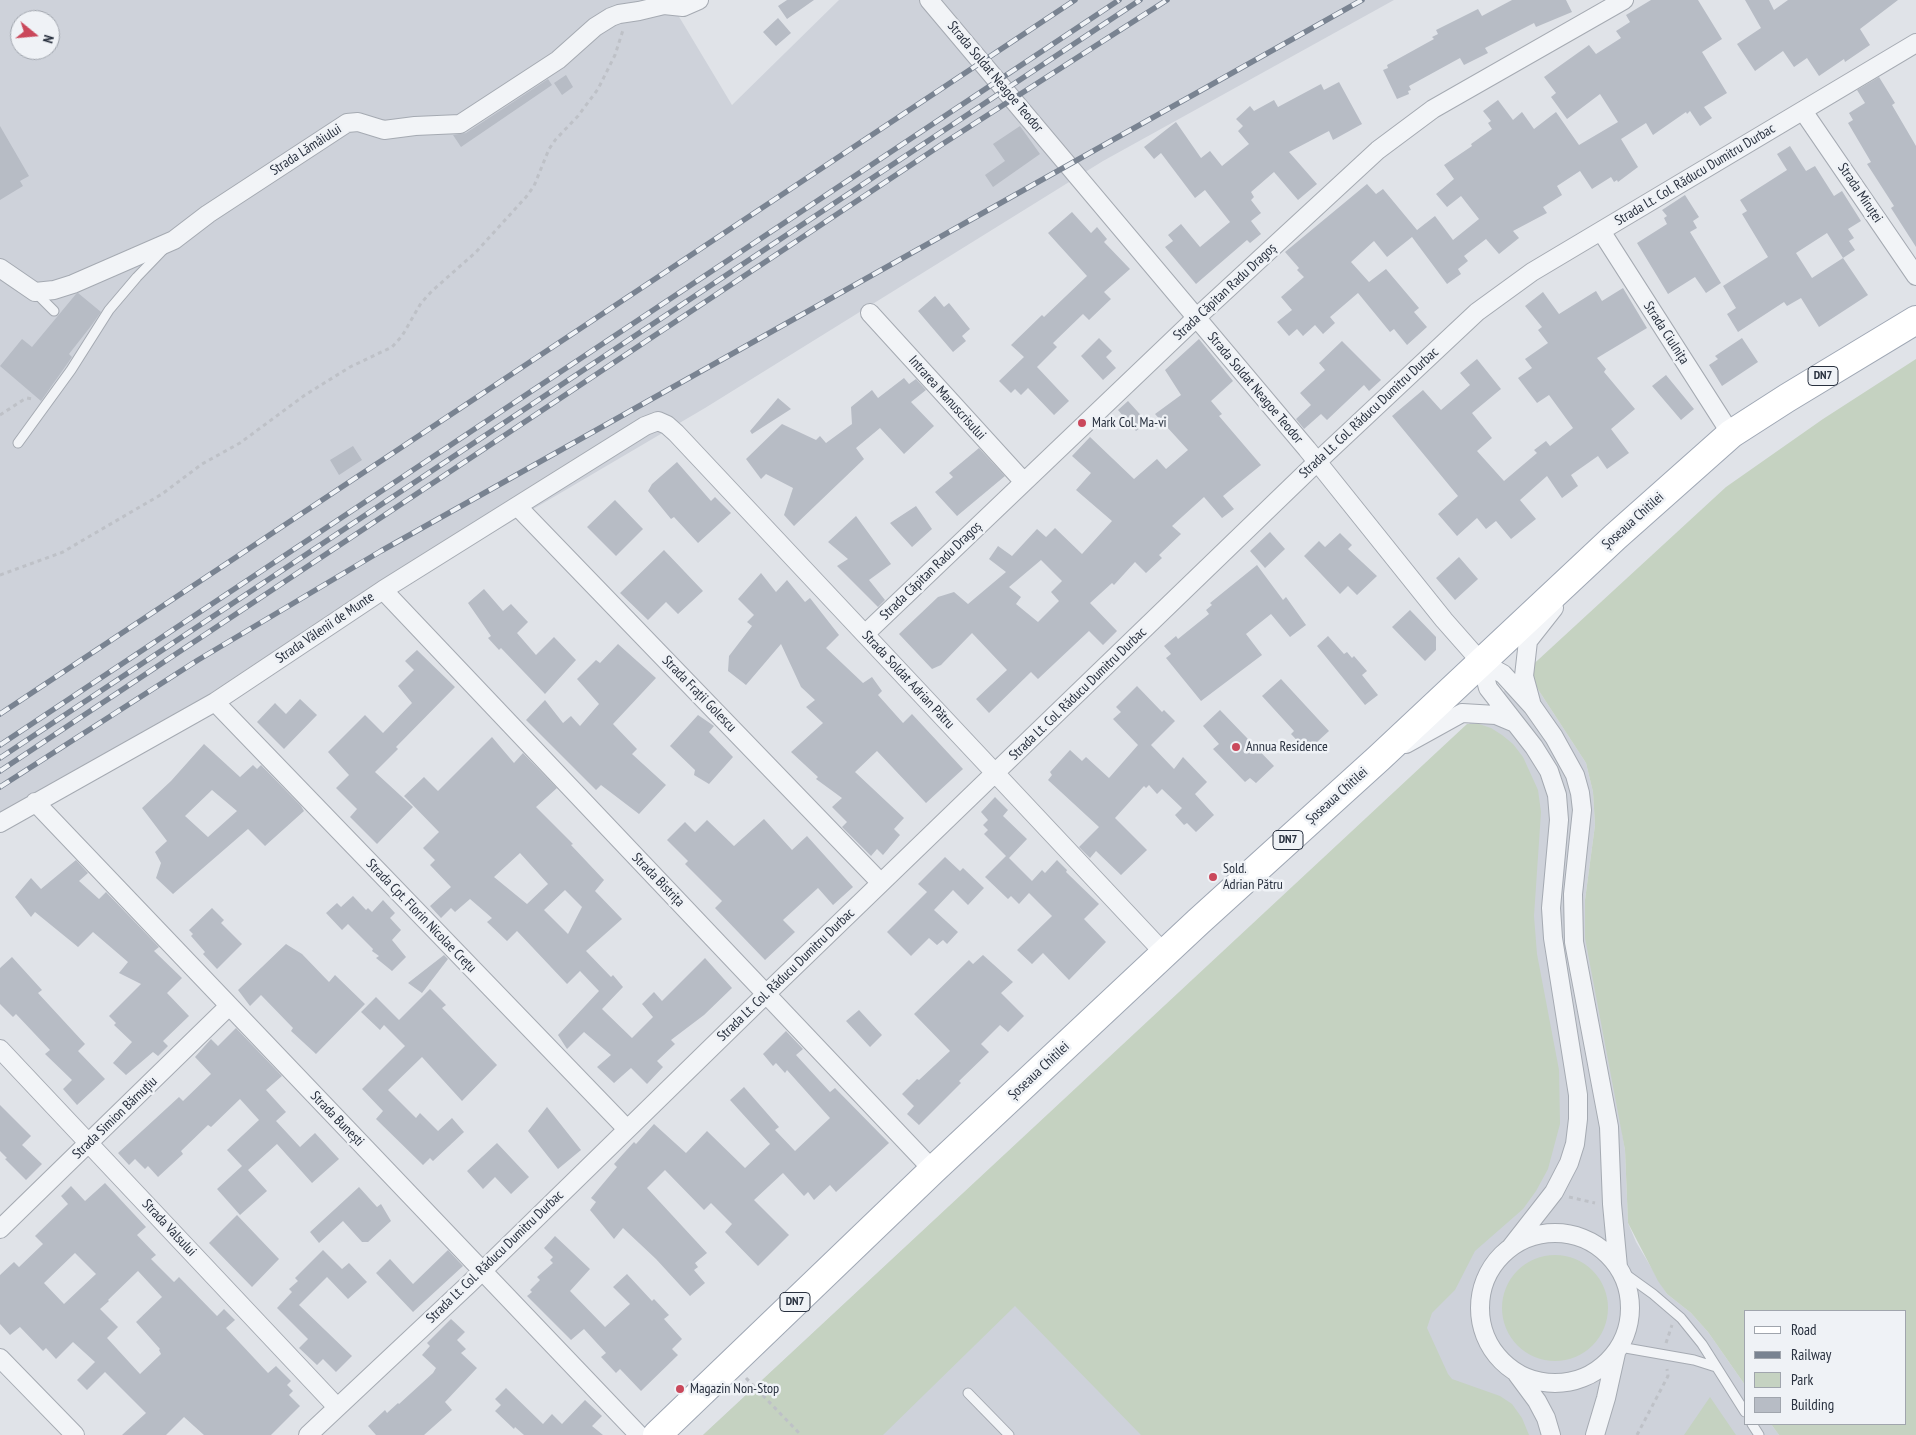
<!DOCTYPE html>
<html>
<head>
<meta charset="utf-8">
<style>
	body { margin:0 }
	#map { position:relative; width:1916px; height:1435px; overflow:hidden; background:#e0e3e8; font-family:"PT Sans Narrow",sans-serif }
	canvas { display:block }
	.legend { position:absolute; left:1744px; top:1310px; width:162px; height:115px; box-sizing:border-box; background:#eff2f6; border:1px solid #a0a5ad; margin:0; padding:6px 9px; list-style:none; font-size:15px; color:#29313f }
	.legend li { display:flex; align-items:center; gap:10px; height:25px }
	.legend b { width:25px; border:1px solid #a0a5ad }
	.north { position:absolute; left:10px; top:10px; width:50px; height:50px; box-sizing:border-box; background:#eff2f6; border:1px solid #a0a5ad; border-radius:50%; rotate:107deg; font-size:14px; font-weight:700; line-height:20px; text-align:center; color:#29313f }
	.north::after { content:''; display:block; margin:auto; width:18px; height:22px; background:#ca485b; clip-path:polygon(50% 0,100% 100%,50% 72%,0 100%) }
</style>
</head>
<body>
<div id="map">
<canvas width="1916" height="1435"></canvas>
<ul class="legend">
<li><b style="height:6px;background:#fff"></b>Road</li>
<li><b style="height:6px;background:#798391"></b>Railway</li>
<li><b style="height:14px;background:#c5d2c1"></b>Park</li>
<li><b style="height:14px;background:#b7bcc5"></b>Building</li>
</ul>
<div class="north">N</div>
</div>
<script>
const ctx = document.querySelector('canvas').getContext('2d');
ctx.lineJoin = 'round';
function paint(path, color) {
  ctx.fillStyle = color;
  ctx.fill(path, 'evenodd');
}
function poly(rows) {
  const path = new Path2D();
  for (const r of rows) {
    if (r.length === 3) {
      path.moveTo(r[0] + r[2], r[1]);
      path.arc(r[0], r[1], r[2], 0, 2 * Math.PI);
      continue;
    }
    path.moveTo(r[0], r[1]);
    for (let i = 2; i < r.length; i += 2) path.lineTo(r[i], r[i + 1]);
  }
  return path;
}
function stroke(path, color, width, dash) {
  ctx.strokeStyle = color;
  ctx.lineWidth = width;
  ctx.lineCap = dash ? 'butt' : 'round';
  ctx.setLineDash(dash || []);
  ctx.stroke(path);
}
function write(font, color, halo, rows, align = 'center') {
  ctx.font = font + ' "PT Sans Narrow",sans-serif';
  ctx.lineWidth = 5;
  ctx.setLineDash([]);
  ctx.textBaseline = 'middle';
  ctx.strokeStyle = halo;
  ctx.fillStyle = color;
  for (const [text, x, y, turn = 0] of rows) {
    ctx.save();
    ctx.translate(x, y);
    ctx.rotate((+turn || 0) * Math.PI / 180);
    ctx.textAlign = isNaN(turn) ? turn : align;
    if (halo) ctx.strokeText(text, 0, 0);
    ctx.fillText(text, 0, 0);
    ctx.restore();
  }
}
paint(poly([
	[0,0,669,0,732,105,839,0,1394,0,1103,161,705,408,35,802,0,824],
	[20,20,50,20,50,50,20,50],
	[1526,671,1586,763,1593,792,1595,825,1585,900,1625,1150,1628,1223,1636,1242,1667,1294,1691,1313,1708,1332,1745,1385,1745,1424,1771,1424,1779,1435,703,1435]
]), '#ced2da');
paint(poly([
	[1916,359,1916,1435,1779,1435,1771,1424,1905,1424,1905,1311,1745,1311,1745,1385,1708,1332,1691,1313,1667,1294,1658,1281,1628,1223,1625,1150,1585,938,1585,900,1595,825,1593,792,1586,763,1526,671,1726,487,1823,419],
	[1467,724,1479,724,1491,728,1502,735,1513,744,1523,757,1538,790,1541,812,1534,916,1537,954,1559,1070,1560,1124,1548,1169,1536,1191,1523,1209,1475,1251,1455,1290,1432,1313,1427,1328,1448,1374,1452,1379,1500,1396,1512,1404,1522,1418,1529,1435,1141,1435,1015,1306,883,1435,703,1435],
	[1555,1308,53],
	[1710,1397,1736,1435,1684,1435]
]), '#c5d2c1');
paint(poly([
	[787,0,814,0,787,19,778,6],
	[1512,0,1566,0,1572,12,1536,27,1534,23,1485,48,1488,53,1464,65,1460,58,1409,86,1411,90,1408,91,1409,94,1397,99,1383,70,1388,68,1387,65,1434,39,1432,37,1438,34,1436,30,1478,9,1482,16],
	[1651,0,1698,0,1722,39,1702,52,1727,93,1704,107,1712,118,1700,126,1690,111,1687,114,1686,112,1653,135,1646,123,1621,139,1638,167,1618,182,1617,180,1614,182,1611,177,1592,189,1580,171,1557,186,1562,195,1543,207,1547,213,1513,231,1519,238,1499,254,1486,239,1464,256,1468,261,1458,269,1461,274,1447,284,1412,237,1387,257,1374,241,1351,262,1369,282,1386,269,1419,308,1414,312,1427,327,1407,345,1394,329,1390,332,1358,293,1330,317,1335,323,1323,334,1315,325,1303,336,1297,329,1289,336,1277,322,1292,310,1281,297,1304,277,1297,270,1299,268,1285,252,1367,184,1376,194,1383,189,1417,230,1435,216,1453,240,1479,219,1461,196,1447,207,1436,194,1454,179,1444,165,1472,146,1471,144,1492,129,1488,123,1491,121,1483,111,1498,100,1513,120,1522,112,1534,129,1556,112,1579,145,1618,122,1600,94,1567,119,1551,97,1556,93,1544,77,1589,45,1596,54,1621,38,1616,31,1630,22,1626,15],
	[1745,0,1769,0,1774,10,1788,0,1898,0,1860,29,1870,45,1845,62,1844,59,1819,76,1807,58,1794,67,1783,51,1755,71,1737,44,1761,28],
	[778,18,791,33,776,46,763,32],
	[566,75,573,87,562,95,554,83],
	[1879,77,1895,103,1892,105,1916,146,1916,247,1891,208,1894,206,1867,164,1871,162,1848,123,1853,120,1849,113,1865,103,1857,90],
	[548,79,552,85,461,147,453,135,466,133],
	[1339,82,1362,124,1333,140,1329,131,1289,152,1317,184,1298,200,1274,172,1251,192,1254,197,1251,200,1261,213,1251,221,1261,234,1250,243,1247,240,1196,284,1165,247,1173,241,1168,235,1181,224,1200,247,1230,222,1205,190,1195,198,1161,153,1154,159,1144,147,1176,122,1201,158,1210,151,1222,166,1249,144,1238,131,1243,126,1236,119,1250,106,1254,111,1274,100,1278,107,1321,84,1324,90],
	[0,126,29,176,20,181,23,186,0,200],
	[1020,126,1040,154,993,187,985,175,1005,161,993,144],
	[1790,146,1806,171,1815,166,1834,196,1842,191,1861,221,1848,229,1854,238,1849,241,1855,250,1843,258,1868,295,1819,327,1801,298,1787,306,1784,302,1738,332,1727,314,1736,308,1723,286,1768,257,1742,214,1747,211,1740,200,1787,170,1777,154],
	[1827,233,1843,258,1812,278,1796,253],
	[1685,195,1699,217,1693,221,1697,228,1690,232,1721,283,1706,293,1695,277,1668,294,1637,243,1667,224,1664,218,1667,216,1662,210],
	[1072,212,1091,233,1097,227,1107,239,1104,242,1130,269,1104,292,1111,299,1089,320,1083,314,1053,343,1057,347,1037,367,1069,401,1054,415,1028,388,1021,395,1015,389,1011,393,999,381,1024,357,1011,345,1042,315,1044,317,1087,276,1048,233],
	[1623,288,1647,328,1597,358,1606,369,1604,372,1635,409,1611,429,1629,453,1607,469,1598,456,1571,475,1578,486,1562,498,1547,476,1520,500,1536,519,1511,539,1496,521,1486,529,1477,518,1457,536,1438,514,1458,496,1392,416,1423,390,1441,410,1470,385,1460,373,1477,359,1501,389,1472,413,1492,438,1477,451,1504,481,1537,453,1534,450,1546,441,1550,446,1573,428,1549,395,1537,403,1518,378,1532,368,1525,359,1548,343,1538,330,1542,327,1525,306,1543,292,1559,314,1596,291,1602,301],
	[78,293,101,312,91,326,69,354,72,357,41,401,0,366,22,339,32,347,76,294],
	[935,296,944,307,949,303,970,329,962,336,966,341,953,352,918,311],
	[1099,338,1112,351,1106,357,1116,368,1103,380,1081,356],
	[1742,338,1758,362,1722,386,1709,365,1718,359,1715,356],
	[1199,339,1233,381,1211,401,1222,414,1219,416,1261,465,1223,496,1234,509,1222,518,1204,497,1172,526,1181,534,1159,555,1162,558,1146,573,1135,562,1114,585,1112,583,1090,603,1117,631,1103,645,1089,631,1038,679,1031,672,989,713,976,699,1007,670,972,633,941,665,932,669,899,634,938,597,954,592,968,604,1006,572,989,559,998,546,1012,556,1037,529,1046,537,1055,528,1082,554,1112,521,1076,490,1091,473,1072,456,1090,437,1134,479,1157,459,1166,469,1188,450,1155,414,1181,395,1165,370],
	[1041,560,1062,581,1051,592,1059,601,1038,622,1016,604,1021,597,1009,587],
	[1342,341,1381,380,1369,391,1364,385,1327,420,1321,414,1304,429,1296,419,1311,405,1300,393,1325,370,1319,363],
	[1666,375,1694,409,1681,420,1652,386],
	[904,378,909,384,916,379,926,390,911,402,934,426,904,454,880,428,856,448,864,459,794,526,784,515,793,488,766,474,761,479,746,459,782,424,816,440,820,436,826,443,852,424,851,407,872,390,878,398],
	[778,398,791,409,752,434,750,431],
	[1128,401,1147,422,1136,431,1118,410],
	[353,446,362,460,339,475,330,460],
	[979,448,1005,476,957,516,935,492,953,477,949,473],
	[677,462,711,501,715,497,731,513,698,543,674,517,671,519,648,491,652,484],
	[615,500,643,529,616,556,587,527],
	[916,506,932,529,912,547,890,523],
	[856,516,891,564,869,580,885,600,878,607,837,566,848,559,828,542],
	[1270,532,1285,549,1265,568,1250,551],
	[1340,533,1352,545,1348,549,1377,576,1357,595,1348,586,1340,594,1304,556,1319,541,1325,547],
	[664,550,703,591,678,614,666,602,648,620,620,593],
	[1459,557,1478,579,1455,600,1436,578],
	[1257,565,1283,600,1286,597,1306,625,1290,637,1271,614,1246,634,1262,655,1201,701,1166,658,1171,654,1164,646,1176,636,1178,639,1209,614,1206,610,1212,605,1210,603],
	[761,573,776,592,787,580,805,602,810,598,839,635,826,648,863,683,872,677,882,691,878,695,903,723,912,714,963,769,926,803,877,751,855,772,904,818,894,829,900,835,883,855,877,849,871,856,842,827,847,822,832,807,842,798,816,779,818,777,791,752,823,723,806,707,815,700,801,687,781,644,746,685,728,671,729,656,752,626,747,622,754,615,738,599],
	[484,589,503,611,511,604,528,622,517,633,536,655,554,637,576,660,545,694,501,648,499,650,488,638,491,636,468,603],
	[1410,610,1436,637,1436,650,1425,661,1392,627],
	[1328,636,1344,654,1347,652,1352,658,1354,656,1367,671,1362,675,1378,695,1365,705,1317,646],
	[618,644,656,678,613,724,637,749,632,754,666,785,639,814,601,785,596,790,526,720,545,700,563,723,571,716,580,726,599,704,577,679,596,660,600,663],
	[417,650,455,687,396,747,398,749,375,772,413,807,377,844,350,817,357,809,336,788,349,775,328,752,365,715,383,733,412,703,398,686,414,670,405,661],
	[1281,679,1329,731,1307,751,1291,734,1294,731,1262,696],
	[1137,686,1162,712,1164,710,1175,721,1151,745,1174,769,1183,757,1207,782,1195,794,1214,815,1196,832,1187,823,1184,825,1175,815,1182,808,1162,789,1157,794,1149,785,1146,788,1144,786,1115,818,1147,850,1121,875,1096,851,1090,858,1079,847,1099,827,1048,780,1052,775,1050,772,1070,750,1082,761,1086,757,1109,778,1138,745,1113,719,1121,712,1116,707],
	[300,699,317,715,284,749,257,722,275,703,286,714],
	[1220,710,1274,766,1256,783,1250,778,1245,782,1213,749,1219,744,1203,726],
	[698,715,714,726,709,732,733,757,709,784,694,775,695,770,670,746],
	[492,737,514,763,523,753,557,788,536,807,573,844,571,845,604,880,595,891,622,919,586,951,611,977,613,975,623,987,602,1009,632,1038,653,1017,642,1004,654,992,662,1001,705,958,732,988,704,1015,671,1040,675,1044,657,1061,663,1067,647,1084,631,1068,614,1083,597,1067,611,1055,584,1032,567,1049,558,1035,599,991,580,971,567,984,517,931,507,941,487,922,492,918,470,899,455,912,451,908,441,918,430,906,451,887,430,865,435,860,423,848,439,832,404,796,424,777,438,791],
	[520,853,548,884,527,904,494,877],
	[565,890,582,907,568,934,544,910],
	[204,744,240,777,253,765,257,769,261,765,301,806,304,811,265,846,248,829,173,894,156,878,161,863,155,852,167,841,142,808,171,781],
	[212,790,237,811,208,837,185,816],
	[995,797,1008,810,1003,816,1027,839,1009,858,1032,881,1042,870,1045,873,1057,860,1067,870,1066,872,1099,904,1084,919,1106,942,1069,980,1043,953,1032,964,1017,950,1052,916,1029,893,1019,904,1011,896,1008,899,985,877,1006,856,984,834,988,830,983,825,988,820,981,812],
	[764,819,792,850,807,836,853,887,833,905,818,888,783,920,795,932,765,960,715,908,722,901,685,864,688,861,667,840,685,822,695,832,707,820,734,846],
	[945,857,960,871,963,868,984,888,968,905,953,890,934,910,958,932,947,944,943,940,937,945,929,938,911,956,887,932,927,892,918,884],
	[76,860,88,873,79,881,99,899,106,892,159,947,154,951,182,978,167,993,189,1016,163,1041,168,1046,158,1056,153,1052,126,1075,113,1063,132,1042,114,1025,116,1023,109,1016,141,984,119,973,128,962,93,932,78,947,35,912,31,917,15,897,31,878,41,889],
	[353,896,366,910,368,908,372,912,383,900,395,913,390,918,401,930,392,940,406,957,392,971,376,958,379,956,372,951,373,949,348,924,342,930,326,913,337,903,341,907],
	[212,908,224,920,221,923,242,944,217,969,203,954,205,952,191,936,193,934,189,930],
	[286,944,302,954,329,982,335,975,365,1004,316,1054,291,1031,293,1028,261,995,250,1006,238,990],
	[444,955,448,959,422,993,408,983],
	[983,955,1013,982,1001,993,1024,1016,1008,1032,1000,1025,981,1044,989,1052,959,1081,961,1083,919,1125,907,1114,914,1106,902,1094,917,1079,919,1080,950,1051,914,1014,969,960,973,964],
	[12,957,42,990,38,993,85,1044,78,1051,105,1079,77,1105,63,1089,72,1080,45,1054,50,1050,16,1014,13,1017,0,1004,0,968],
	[430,989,446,1005,442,1008,497,1065,462,1101,422,1057,388,1090,416,1118,420,1113,438,1131,452,1118,464,1132,433,1161,430,1158,423,1165,376,1119,383,1111,362,1089,405,1046,384,1025,380,1030,361,1012,376,997,399,1020],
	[859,1010,882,1035,870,1047,846,1021],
	[236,1028,282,1076,266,1090,286,1112,276,1121,300,1147,315,1133,339,1159,312,1183,277,1144,248,1170,267,1191,240,1215,217,1189,242,1166,227,1150,259,1120,240,1099,211,1127,208,1125,181,1151,183,1154,158,1177,148,1166,145,1169,135,1159,129,1165,118,1153,179,1097,183,1101,211,1074,195,1057,211,1039,218,1046],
	[786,1031,803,1049,796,1055,830,1092,835,1088,889,1143,836,1192,830,1185,814,1200,808,1192,804,1196,783,1173,754,1200,789,1235,758,1266,725,1232,732,1224,711,1203,704,1210,665,1170,647,1188,707,1253,695,1263,698,1267,694,1270,705,1283,690,1296,656,1259,623,1228,614,1239,590,1210,596,1202,591,1198,617,1167,614,1164,634,1142,636,1144,654,1124,686,1153,707,1131,745,1168,770,1144,730,1100,744,1087,779,1127,775,1130,795,1151,830,1118,787,1070,785,1073,776,1063,773,1066,763,1054],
	[0,1105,31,1136,22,1145,42,1164,26,1180,5,1159,7,1158,0,1151],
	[547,1107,581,1150,558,1169,528,1131],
	[497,1143,529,1177,511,1194,495,1177,483,1189,467,1171],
	[105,1183,146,1227,137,1235,156,1255,151,1259,174,1282,179,1277,217,1316,224,1309,235,1320,226,1328,268,1373,276,1366,291,1381,287,1385,293,1391,289,1395,300,1406,271,1435,204,1435,184,1417,166,1435,122,1435,146,1413,105,1372,87,1390,77,1380,95,1362,73,1342,56,1359,46,1348,43,1351,20,1327,10,1335,0,1324,0,1275,14,1262,19,1267,43,1244,35,1236,68,1204,61,1196,71,1186,85,1201],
	[75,1253,96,1274,64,1304,44,1283],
	[138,1271,162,1297,136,1322,160,1349,159,1350,161,1354,140,1374,107,1338,118,1327,100,1309,109,1301,108,1300],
	[359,1187,377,1207,381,1204,391,1221,368,1242,362,1242,343,1221,319,1243,310,1232],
	[237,1215,279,1259,252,1287,209,1243],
	[555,1236,590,1269,570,1291,605,1327,630,1304,613,1287,627,1274,652,1301,654,1299,669,1315,664,1319,682,1339,672,1349,678,1355,641,1391,620,1369,616,1373,601,1357,606,1353,584,1329,571,1340,527,1296,532,1292,530,1290,540,1280,537,1277,553,1263,550,1260,553,1257,544,1248],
	[323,1250,342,1269,349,1263,367,1282,348,1299,327,1277,299,1305,352,1356,336,1372,323,1359,317,1365,299,1348,308,1339,277,1308,292,1292,289,1289,298,1281,295,1278],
	[448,1250,463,1266,413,1312,376,1273,390,1259,413,1284],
	[451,1319,465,1332,457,1340,466,1349,461,1353,477,1368,445,1402,452,1410,424,1435,376,1435,368,1426,385,1410,387,1413,398,1403,399,1404,433,1373,436,1368,422,1355,430,1346,427,1343],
	[506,1388,543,1424,552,1414,562,1424,585,1400,602,1416,592,1426,603,1435,524,1435,515,1427,514,1429,495,1411,501,1405,495,1399]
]), '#b7bcc5');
const service = poly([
	[35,292,54,311],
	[18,443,71,370,109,310,137,277,163,250],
	[1621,1271,1653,1294,1681,1318,1702,1344,1745,1412],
	[1620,1347,1694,1360,1716,1367],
	[968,1393,1009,1435],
	[1752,1424,1759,1435]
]);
const minor = poly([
	[929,0,1307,449,1444,620,1481,662,1503,674,1533,707,1554,737,1575,775,1580,793,1582,810,1573,894,1574,942,1609,1127,1612,1204,1618,1267],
	[1803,111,1916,276],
	[1601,231,1731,434],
	[0,268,35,292,54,290,73,284,174,240,208,214,347,123,358,122,384,130,415,126,460,124,558,60,595,27,611,17,619,14,639,11,664,5,683,7,699,0],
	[870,313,1024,482],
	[517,506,881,883],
	[383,590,933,1170],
	[865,634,1196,318,1378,150,1433,109,1624,0],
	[1481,662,1488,688,1534,747,1549,771,1557,795,1559,820,1551,908,1553,938,1578,1095,1578,1119,1575,1144,1569,1163,1554,1192,1511,1247],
	[215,702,627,1129],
	[1531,702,1524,676,1528,641,1554,608],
	[1406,744,1462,713,1496,715,1515,723],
	[35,802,639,1435],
	[0,823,215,702,383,590,645,426,658,421,667,425,676,433,1165,954],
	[0,1049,337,1407],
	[0,1229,229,1006],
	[1555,1308,75],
	[0,1358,75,1435],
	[1517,1374,1537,1401,1546,1418,1551,1435],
	[308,1435,469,1284,766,994,1317,462,1477,312,1532,272,1916,43],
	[1595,1435,1606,1398,1616,1353]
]);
const primary = poly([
	[657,1435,933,1170,1198,922,1379,758,1615,537,1731,434,1787,398,1916,320]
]);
stroke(service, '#a5aab2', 11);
stroke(minor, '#a5aab2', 20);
stroke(primary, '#9fa7b4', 30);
stroke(poly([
	[0,415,23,400,27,398,33,399],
	[0,575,63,552,90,536,162,494,202,464,240,443,305,395,350,367,392,347,402,336,421,303,432,291,476,252,526,197,534,186,549,149,556,139,578,116,598,89,615,55,623,30],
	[1569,1197,1595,1203],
	[1666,1343,1672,1325],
	[746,1378,801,1435],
	[1637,1435,1668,1376,1667,1369]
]), '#bec1c7', 3, [4, 4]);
stroke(service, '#f2f4f7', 9);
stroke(minor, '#f2f4f7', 18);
stroke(primary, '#fff', 28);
const rail = poly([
	[0,714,1075,0],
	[0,745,1119,0],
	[0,758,1140,0],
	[0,771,941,145,1167,0],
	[0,787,198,660,381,551,1362,0]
]);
stroke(rail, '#798391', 5.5);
stroke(rail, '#eff2f6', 4, [11]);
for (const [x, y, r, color] of [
	[1082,423,5,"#ca485b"],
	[1236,747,5,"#ca485b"],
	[1213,877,5,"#ca485b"],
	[680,1389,5,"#ca485b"]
]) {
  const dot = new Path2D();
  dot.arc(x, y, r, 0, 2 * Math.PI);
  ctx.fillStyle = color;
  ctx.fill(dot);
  stroke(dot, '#eff2f6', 2);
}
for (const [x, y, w] of [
	[1823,376,30],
	[1288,840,30],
	[795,1302,30]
]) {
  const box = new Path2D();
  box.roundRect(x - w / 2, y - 9.5, w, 19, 4);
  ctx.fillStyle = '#eff2f6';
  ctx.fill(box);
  stroke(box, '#29313f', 1);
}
write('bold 12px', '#29313f', null, [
	["DN7",1823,376],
	["DN7",1288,840],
	["DN7",795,1302]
]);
write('14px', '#29313f', '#eff2f6', [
	["Strada Soldat Neagoe Teodor",995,77,50],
	["Strada Lămâiului",306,150,-33],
	["Strada Lt. Col. Răducu Dumitru Durbac",1695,175,-31],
	["Strada Miruței",1860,193,56],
	["Strada Căpitan Radu Dragoș",1225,292,-43],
	["Strada Ciulnița",1666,333,57],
	["Strada Soldat Neagoe Teodor",1255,388,50],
	["Intrarea Manuscrisului",947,398,48],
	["Strada Lt. Col. Răducu Dumitru Durbac",1369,413,-43],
	["Șoseaua Chitilei",1633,521,-42],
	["Strada Căpitan Radu Dragoș",931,571,-44],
	["Strada Vălenii de Munte",325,628,-34],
	["Strada Soldat Adrian Pătru",908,680,47],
	["Strada Frații Golescu",699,694,46],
	["Strada Lt. Col. Răducu Dumitru Durbac",1078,694,-44],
	["Șoseaua Chitilei",1337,796,-42],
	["Strada Bistrița",658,880,46],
	["Strada Cpt. Florin Nicolae Crețu",421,916,46],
	["Strada Lt. Col. Răducu Dumitru Durbac",786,975,-44],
	["Șoseaua Chitilei",1039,1071,-43],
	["Strada Simion Bărnuțiu",115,1118,-44],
	["Strada Bunești",337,1119,46],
	["Strada Valsului",169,1228,47],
	["Strada Lt. Col. Răducu Dumitru Durbac",495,1257,-44]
]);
write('14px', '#29313f', '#eff2f6', [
	["Mark Col. Ma-vi",1092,423],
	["Annua Residence",1246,747],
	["Sold.",1223,869],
	["Adrian Pătru",1223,885],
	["Magazin Non-Stop",690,1389]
], 'left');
</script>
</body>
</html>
